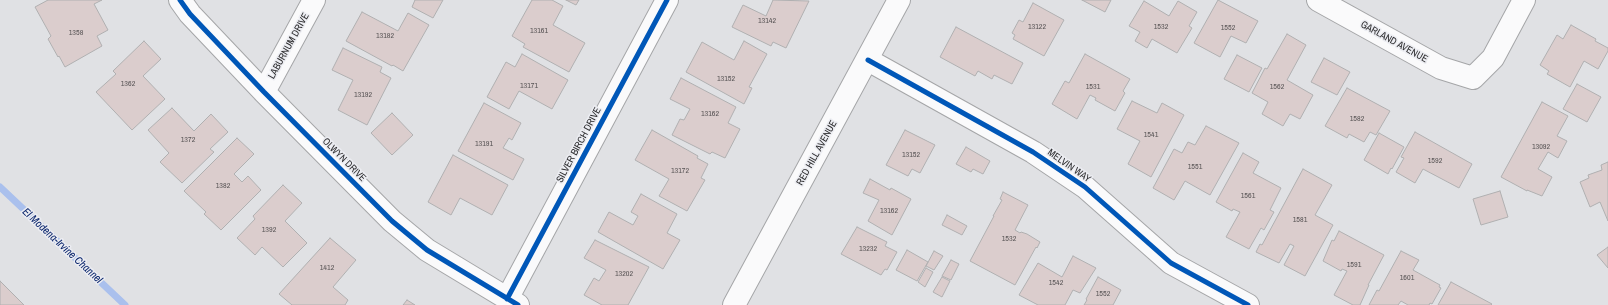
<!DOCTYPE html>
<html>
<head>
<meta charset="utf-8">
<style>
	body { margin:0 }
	canvas { display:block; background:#e0e1e4 }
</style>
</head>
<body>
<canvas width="1608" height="305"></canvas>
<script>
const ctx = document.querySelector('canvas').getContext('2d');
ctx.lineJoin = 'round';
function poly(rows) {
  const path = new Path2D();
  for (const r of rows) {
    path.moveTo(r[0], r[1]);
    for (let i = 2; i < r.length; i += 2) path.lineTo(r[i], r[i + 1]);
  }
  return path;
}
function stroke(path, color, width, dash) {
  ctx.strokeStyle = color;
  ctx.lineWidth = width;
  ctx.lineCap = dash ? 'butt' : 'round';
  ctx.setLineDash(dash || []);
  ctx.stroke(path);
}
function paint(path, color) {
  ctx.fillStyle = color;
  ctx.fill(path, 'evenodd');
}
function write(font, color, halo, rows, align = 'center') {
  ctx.font = font + ' "Archivo Narrow",sans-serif';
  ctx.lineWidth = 3;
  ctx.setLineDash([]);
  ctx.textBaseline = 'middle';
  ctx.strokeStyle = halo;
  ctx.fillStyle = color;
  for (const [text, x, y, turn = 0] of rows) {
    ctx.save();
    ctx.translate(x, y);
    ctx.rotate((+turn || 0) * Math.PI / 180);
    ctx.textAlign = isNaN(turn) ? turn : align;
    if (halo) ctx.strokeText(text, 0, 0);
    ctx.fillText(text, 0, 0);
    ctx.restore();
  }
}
stroke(poly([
	[0,187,125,305]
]), '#aac0ed', 7);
const building = poly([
	[48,0,102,0,94,4,108,30,97,36,102,46,65,67,59,56,58,57,48,39,51,36,35,7,48,0],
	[415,0,443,0,433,18,412,7,415,0],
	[532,0,552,0,563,6,553,25,585,43,569,72,523,47,525,44,512,36,532,0],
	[566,0,579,0,576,5,566,0],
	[773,0,809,1,786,48,773,42,771,46,732,27,743,5,766,16,773,0],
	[1082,0,1111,0,1105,12,1082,0],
	[1218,0,1258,21,1246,43,1231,36,1220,57,1194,43,1218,0],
	[1144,1,1169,16,1178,1,1197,12,1189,26,1192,28,1177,53,1152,39,1147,48,1135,41,1140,32,1129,26,1144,1],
	[1033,3,1064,20,1044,56,1013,39,1015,35,1012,33,1019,20,1023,22,1033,3],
	[362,12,398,31,408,13,429,25,403,71,393,65,392,66,346,41,362,12],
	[1571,25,1596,39,1595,41,1608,48,1608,51,1598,69,1584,61,1570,87,1547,74,1549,71,1540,65,1557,35,1563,39,1571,25],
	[956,27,1023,63,1012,84,994,75,992,79,978,71,975,76,940,57,956,27],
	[1287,34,1306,45,1287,80,1313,95,1300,119,1290,114,1283,126,1262,114,1268,102,1252,93,1265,68,1267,69,1287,34],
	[144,41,161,59,143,76,165,99,132,130,96,92,116,74,113,71,144,41],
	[744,41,767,54,749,87,752,88,744,104,686,72,702,42,734,60,744,41],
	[343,48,382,67,380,72,391,78,367,125,338,110,353,80,332,70,343,48],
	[522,54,568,80,552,109,519,91,509,109,487,97,506,62,515,67,522,54],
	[1085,54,1130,79,1123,91,1125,93,1115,111,1095,100,1096,98,1090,95,1077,119,1052,104,1065,81,1069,83,1085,54],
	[1237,55,1262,68,1249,92,1224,79,1237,55],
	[1324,58,1350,72,1337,95,1311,82,1324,58],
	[681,78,736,107,728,123,740,129,725,158,712,152,710,154,672,135,680,119,684,120,690,109,670,99,681,78],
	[1577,84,1601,97,1587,122,1563,109,1577,84],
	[1347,88,1390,111,1376,135,1370,132,1364,142,1349,134,1347,138,1325,126,1347,88],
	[1132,101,1157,113,1162,103,1184,115,1151,177,1128,164,1140,141,1117,129,1132,101],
	[1542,102,1568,116,1557,136,1567,141,1558,158,1548,152,1538,169,1552,177,1542,196,1527,190,1527,191,1501,177,1542,102],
	[484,103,521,123,512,140,509,138,503,148,524,159,513,180,458,151,484,103],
	[172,108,194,131,211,114,228,132,210,149,214,152,182,183,160,162,169,153,148,130,172,108],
	[392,113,413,135,392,155,371,133,392,113],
	[1206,126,1239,143,1210,195,1185,181,1174,200,1153,188,1174,149,1182,153,1188,142,1195,145,1206,126],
	[652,130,698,156,697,158,708,164,701,178,705,180,687,211,659,196,669,179,635,160,652,130],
	[905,130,935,145,920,173,912,169,908,176,886,165,905,130],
	[1415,132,1472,164,1459,188,1423,169,1415,183,1396,172,1404,158,1401,157,1415,132],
	[1379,133,1404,147,1392,169,1391,168,1388,174,1364,160,1379,133],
	[237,138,254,154,234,174,242,182,248,176,261,190,221,230,204,214,206,212,184,191,237,138],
	[966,147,990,161,983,174,973,169,971,172,956,164,966,147],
	[1243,153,1259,162,1253,173,1281,188,1270,210,1274,212,1264,230,1261,228,1249,249,1226,237,1240,212,1233,209,1232,211,1216,202,1243,153],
	[453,155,508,185,492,215,460,198,451,215,428,202,453,155],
	[1608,162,1608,221,1600,202,1590,207,1580,182,1589,178,1588,175,1602,170,1601,165,1608,162],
	[1303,169,1332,185,1315,215,1333,225,1305,276,1284,265,1294,246,1290,244,1279,263,1256,252,1260,244,1262,245,1303,169],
	[870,179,890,190,891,188,911,199,892,235,868,221,879,200,863,193,870,179],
	[283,185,302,203,285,221,307,243,283,267,262,247,255,255,237,238,255,219,253,216,283,185],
	[1500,191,1508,217,1481,225,1473,199,1500,191],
	[1003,192,1028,205,1015,230,1020,233,1021,232,1027,234,1040,242,1037,248,1036,247,1015,285,970,261,994,216,993,216,1002,200,1000,199,1003,192],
	[641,194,677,214,667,233,680,240,663,269,598,232,609,212,633,225,638,216,631,212,641,194],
	[947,215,967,226,962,235,942,225,947,215],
	[857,227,887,242,885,246,897,252,887,270,885,269,881,275,841,254,857,227],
	[1339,231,1384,255,1368,285,1369,285,1360,305,1353,305,1334,295,1347,271,1342,269,1341,271,1323,261,1332,240,1334,241,1339,231],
	[330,238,356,260,333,287,348,300,345,305,292,305,279,294,330,238],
	[595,240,649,267,628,305,602,305,584,295,594,278,599,281,606,270,584,258,595,240],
	[1608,247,1608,268,1597,255,1608,247],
	[907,250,928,262,917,281,896,270,907,250],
	[934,251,943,256,934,270,926,266,934,251],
	[1401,251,1419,260,1413,270,1440,285,1439,287,1441,288,1432,304,1430,303,1429,305,1408,305,1401,301,1398,305,1369,305,1377,290,1379,291,1401,251],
	[1073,256,1096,268,1080,293,1073,290,1065,305,1038,305,1019,295,1038,263,1062,277,1073,256],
	[951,260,959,264,951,280,942,276,951,260],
	[926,268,933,272,925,287,918,282,926,268],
	[942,277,950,281,942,297,933,292,942,277],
	[1098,277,1121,290,1113,305,1084,305,1087,300,1086,299,1098,277],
	[0,281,24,305,0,305,0,281],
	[1451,282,1492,304,1491,305,1438,305,1451,282],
	[407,300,415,305,403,305,407,300]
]);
paint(building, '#dbcdcd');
stroke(building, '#b0b0b1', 1);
const street = poly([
	[180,0,190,14,264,92,392,221,427,250,518,305],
	[1318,0,1441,68,1473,78,1493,58,1524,0],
	[868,60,1033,152,1085,187,1171,263,1248,305],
	[264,92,314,0],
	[507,299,667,0]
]);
const secondary = poly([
	[734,305,899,0]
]);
stroke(street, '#a5a6a8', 24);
stroke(secondary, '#a5a6a8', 24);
stroke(street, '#fafafb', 22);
stroke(secondary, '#fafafb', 22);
stroke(poly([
	[180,0,190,14,264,92,392,221,427,250,518,305],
	[868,60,1033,152,1085,187,1171,263,1248,305],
	[507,299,667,0]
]), '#0057b8', 5);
write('8px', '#5a5657', null, [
	["13142",767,21],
	["13122",1037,27],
	["1532",1161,27],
	["1552",1228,28],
	["13161",539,31],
	["1358",76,33],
	["13182",385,36],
	["13152",726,79],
	["1362",128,84],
	["13171",529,86],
	["1531",1093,87],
	["1562",1277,87],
	["13192",363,95],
	["13162",710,114],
	["1582",1357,119],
	["1541",1151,135],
	["1372",188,140],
	["13191",484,144],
	["13092",1541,147],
	["13152",911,155],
	["1592",1435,161],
	["1551",1195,167],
	["13172",680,171],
	["1382",223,186],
	["1561",1248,196],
	["13162",889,211],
	["1581",1300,220],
	["1392",269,230],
	["1532",1009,239],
	["13232",868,249],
	["1591",1354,265],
	["1412",327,268],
	["13202",624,274],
	["1601",1407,278],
	["1542",1056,283],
	["1552",1103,294]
]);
write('10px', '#2d2d2f', '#ecedf2', [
	["GARLAND AVENUE",1394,42,29],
	["LABURNUM DRIVE",289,46,-61],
	["SILVER BIRCH DRIVE",579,145,-62],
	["RED HILL AVENUE",817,153,-61],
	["OLWYN DRIVE",344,160,45],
	["MELVIN WAY",1069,166,35]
]);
write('italic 11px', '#0b266d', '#ecedf2', [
	["El Modena-Irvine Channel",62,246,43]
]);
</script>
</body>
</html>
